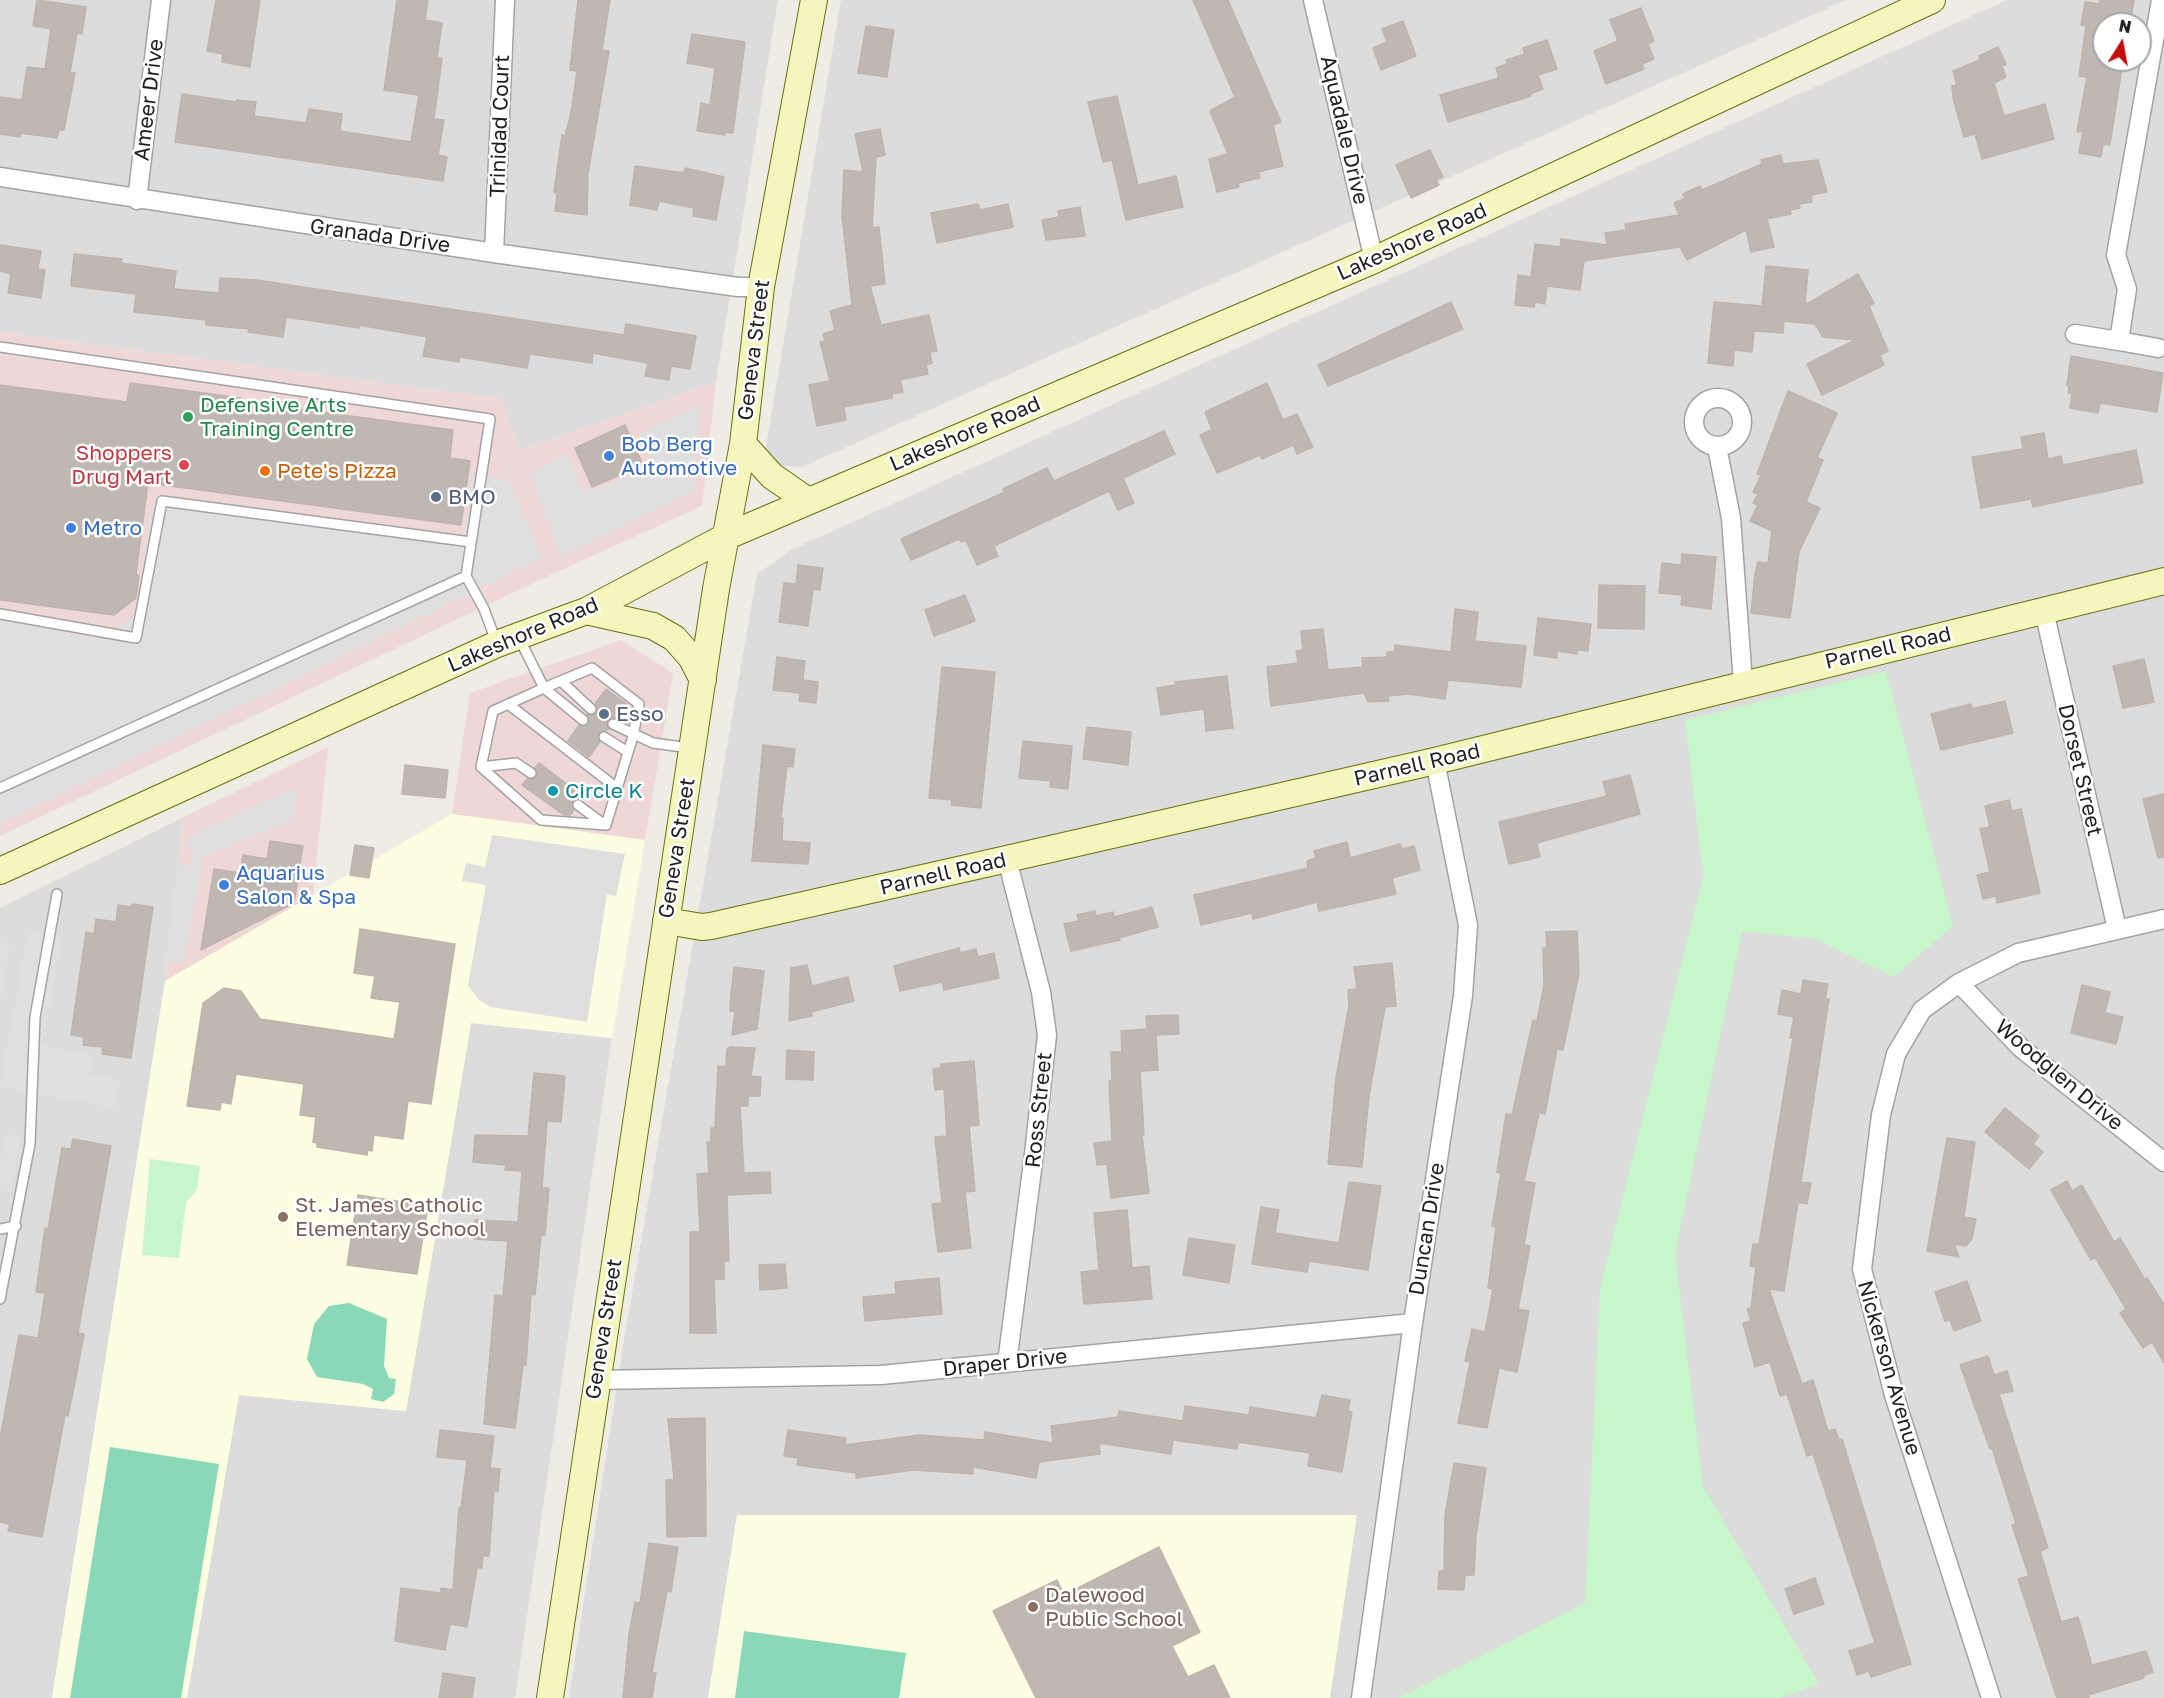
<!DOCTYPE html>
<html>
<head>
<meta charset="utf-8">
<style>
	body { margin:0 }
	#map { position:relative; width:2164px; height:1698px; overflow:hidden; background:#efece6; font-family:"Golos Text",sans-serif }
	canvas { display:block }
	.north { position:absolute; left:2092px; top:12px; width:60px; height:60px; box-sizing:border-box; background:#fff; border:2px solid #a5a5a5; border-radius:50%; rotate:11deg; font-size:16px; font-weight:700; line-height:24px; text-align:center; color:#1f1f1f }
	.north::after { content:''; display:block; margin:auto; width:21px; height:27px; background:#c20c0f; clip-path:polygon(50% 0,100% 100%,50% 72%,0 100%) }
</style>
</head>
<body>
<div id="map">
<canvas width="2164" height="1698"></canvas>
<div class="north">N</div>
</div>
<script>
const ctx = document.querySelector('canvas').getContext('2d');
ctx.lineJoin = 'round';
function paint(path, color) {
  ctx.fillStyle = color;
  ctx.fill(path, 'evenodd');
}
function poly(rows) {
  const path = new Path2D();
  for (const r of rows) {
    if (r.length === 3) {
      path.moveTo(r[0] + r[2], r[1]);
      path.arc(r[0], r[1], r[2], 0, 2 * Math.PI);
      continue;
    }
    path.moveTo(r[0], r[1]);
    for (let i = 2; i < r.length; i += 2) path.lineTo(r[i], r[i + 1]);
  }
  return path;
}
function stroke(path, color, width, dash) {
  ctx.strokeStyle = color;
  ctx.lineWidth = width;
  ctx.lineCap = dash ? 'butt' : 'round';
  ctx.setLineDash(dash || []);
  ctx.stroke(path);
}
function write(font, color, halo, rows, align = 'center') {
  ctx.font = font + ' "Golos Text",sans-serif';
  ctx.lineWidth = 5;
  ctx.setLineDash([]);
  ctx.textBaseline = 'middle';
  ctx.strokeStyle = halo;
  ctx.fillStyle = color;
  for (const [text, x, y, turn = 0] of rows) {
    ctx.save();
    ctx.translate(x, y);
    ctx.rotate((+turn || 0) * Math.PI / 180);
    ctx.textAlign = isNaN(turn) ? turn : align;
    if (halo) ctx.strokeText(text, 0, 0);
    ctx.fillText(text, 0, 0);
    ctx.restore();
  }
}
paint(poly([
	[0,0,778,0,716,382,519,451,501,399,0,332],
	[841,0,1846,0,802,467,763,464],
	[2007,0,2164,0,2164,1698,569,1698,624,1340,757,574,793,549],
	[2104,24,2140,24,2140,60,2104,60],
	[184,817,165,981,52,1698,0,1698,0,908],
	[471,1023,612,1038,515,1698,187,1698,239,1395,406,1411]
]), '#dddcdc');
paint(poly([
	[0,332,502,399,519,451,716,382,702,506,559,571,0,836],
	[621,640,673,673,645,840,452,814,470,693],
	[328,747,313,895,165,981,184,817]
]), '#efd7d6');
paint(poly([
	[452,814,645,840,612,1038,471,1023,406,1411,239,1395,187,1698,52,1698,165,981],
	[737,1515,1357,1515,1330,1698,708,1698]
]), '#fdfde1');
paint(poly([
	[1886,671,1953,926,1894,977,1816,939,1742,931,1675,1254,1703,1486,1819,1684,1780,1698,1399,1698,1585,1603,1600,1287,1703,877,1685,720],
	[150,1159,200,1166,197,1190,186,1202,179,1258,142,1255]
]), '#c6f6c9');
paint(poly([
	[349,1303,387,1319,384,1366,389,1378,396,1379,394,1394,383,1402,371,1399,373,1389,363,1384,317,1377,307,1359,314,1324,329,1306],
	[110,1447,219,1464,181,1698,70,1698],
	[744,1631,906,1653,899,1698,735,1698]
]), '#89d9b9');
paint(poly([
	[701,405,694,491,561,557,530,474,566,453,584,493,656,467,638,434],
	[472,474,509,480,542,558,0,824,0,620,100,639,136,615,151,509,171,499,464,538],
	[296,787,294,820,203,857,184,962,165,962,178,863,195,866,187,837],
	[492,835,625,854,616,896,607,894,587,1022,491,1007,479,1000,468,985,486,885,462,881,466,863,485,867],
	[28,931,62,937,42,1045,93,1055,90,1074,120,1080,115,1108,0,1087],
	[0,942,10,943,0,1006],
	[5,1133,21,1136,12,1192,0,1190,0,1165]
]), '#dfdfdf');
const building = poly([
	[37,0,86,7,82,34,77,33,70,72,75,73,64,130,59,130,57,138,20,133,20,137,0,134,0,97,22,100,27,67,45,69,51,29,33,26,37,0],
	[216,0,260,0,250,67,222,62,223,54,207,51,216,0],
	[397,0,428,0,425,20,442,23,437,58,442,58,434,119,444,120,438,155,447,157,443,181,175,142,182,94,236,102,237,100,256,102,254,116,306,123,309,109,342,114,340,131,411,142,419,95,384,90,397,0],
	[578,0,610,0,602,50,609,51,588,173,587,215,555,211,557,193,554,192,562,135,565,136,571,113,577,71,570,70,578,0],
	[1193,0,1228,0,1281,122,1273,125,1283,166,1258,172,1260,178,1238,183,1239,187,1217,192,1209,159,1228,154,1210,111,1235,97,1193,0],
	[2100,0,2134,0,2130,24,2104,24,2104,60,2121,60,2120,68,2122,68,2110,145,2103,144,2101,157,2079,153,2083,131,2077,132,2087,77,2079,76,2086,26,2081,25,2085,2,2099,4,2100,0],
	[1641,8,1654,41,1648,44,1654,59,1642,64,1644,69,1606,84,1594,51,1618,41,1610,20,1641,8],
	[1403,21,1416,56,1381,70,1373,48,1387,42,1382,29,1403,21],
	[866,26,894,30,887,77,858,73,866,26],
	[692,34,745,42,733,133,725,132,725,135,697,131,701,103,710,105,715,68,687,63,692,34],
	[1547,40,1557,69,1538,75,1543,89,1530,94,1531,96,1448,122,1440,95,1499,78,1496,68,1507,64,1506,60,1525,54,1523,48,1547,40],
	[1998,47,2006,64,2002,66,2006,77,1994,83,2004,116,2045,104,2054,139,1982,159,1975,134,1964,137,1953,98,1952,86,1957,85,1953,71,1980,60,1979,56,1998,47],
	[1117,96,1138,185,1176,176,1183,207,1126,220,1112,160,1103,162,1088,102,1117,96],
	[880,129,885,155,876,157,872,228,879,227,885,284,870,286,881,325,929,315,937,351,930,352,932,363,926,365,928,374,900,380,903,392,892,394,892,398,844,407,846,420,817,426,809,385,830,381,820,342,825,341,823,334,835,330,830,311,852,305,842,216,844,170,863,172,855,134,880,129],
	[1430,150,1443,177,1436,180,1439,185,1411,198,1396,165,1430,150],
	[1781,155,1783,164,1818,160,1827,192,1811,195,1812,202,1799,204,1800,208,1790,210,1791,214,1767,219,1774,247,1751,252,1746,230,1687,260,1680,247,1584,261,1580,290,1547,286,1545,304,1535,302,1534,307,1515,305,1518,275,1531,277,1535,244,1560,247,1561,239,1607,245,1605,233,1626,230,1625,224,1679,215,1674,203,1685,198,1683,194,1700,186,1702,190,1762,164,1761,160,1781,155],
	[635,166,684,173,685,168,724,177,716,220,693,216,694,208,659,201,657,210,630,205,635,166],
	[978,204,980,210,1008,204,1013,227,937,243,931,213,978,204],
	[1080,207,1085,236,1046,240,1042,220,1059,217,1058,211,1080,207],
	[0,245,41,251,38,269,45,270,41,298,8,293,11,274,0,271,0,245],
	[74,254,122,259,121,263,176,271,174,289,219,293,220,278,256,280,624,335,626,324,696,336,690,369,671,366,669,380,645,376,648,363,593,353,592,363,530,354,527,368,460,357,459,362,423,356,427,337,359,325,359,328,286,317,283,337,248,332,249,329,206,325,206,320,134,312,136,294,71,286,74,254],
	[1766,266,1808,270,1805,305,1858,274,1874,303,1869,306,1888,351,1880,355,1884,365,1822,395,1807,364,1855,340,1823,337,1815,324,1784,321,1783,333,1754,331,1752,352,1734,350,1733,366,1708,363,1714,302,1762,306,1766,266],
	[1451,302,1463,329,1328,386,1318,365,1451,302],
	[2071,356,2163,373,2157,412,2100,403,2098,413,2070,408,2072,393,2068,393,2069,386,2067,385,2071,356],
	[130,383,241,398,240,401,453,430,450,458,470,461,461,525,148,483,136,574,139,576,136,598,114,615,0,600,0,385,127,402,130,383],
	[1267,383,1283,420,1297,414,1313,447,1297,454,1293,445,1262,459,1260,455,1217,473,1200,435,1212,430,1205,412,1267,383],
	[1788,391,1837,413,1817,458,1823,460,1806,502,1820,508,1799,552,1790,618,1751,613,1755,573,1758,562,1768,563,1772,531,1750,521,1758,505,1753,503,1758,494,1753,492,1761,475,1757,474,1788,391],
	[625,425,643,465,592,487,575,448,625,425],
	[1164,431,1175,454,1123,478,1134,503,1118,510,1109,491,994,546,998,556,977,565,966,540,961,542,959,539,911,560,901,539,1005,492,1003,489,1047,468,1054,481,1164,431],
	[2044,433,2048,459,2061,456,2063,465,2136,450,2143,483,2033,507,2031,499,1981,508,1972,457,2023,449,2021,437,2044,433],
	[1682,554,1716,557,1711,609,1681,605,1682,595,1659,593,1662,563,1681,565,1682,554],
	[798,565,823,568,820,590,813,589,808,626,779,622,784,583,796,584,798,565],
	[1599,585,1645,586,1644,629,1598,628,1599,585],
	[965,595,975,621,934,636,925,610,965,595],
	[1455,609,1478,612,1475,641,1526,646,1521,687,1448,680,1445,699,1408,694,1388,696,1389,701,1368,702,1364,693,1271,706,1267,667,1298,663,1296,651,1303,650,1301,631,1323,629,1328,670,1363,667,1362,658,1387,657,1387,652,1395,652,1395,645,1451,652,1455,609],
	[1538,618,1591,624,1588,651,1577,650,1577,654,1557,651,1557,658,1534,655,1538,618],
	[777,657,805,661,803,680,818,682,816,703,799,701,800,693,773,690,777,657],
	[2144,659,2154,702,2123,708,2113,666,2144,659],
	[942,667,995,672,981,808,951,805,952,800,929,798,942,667],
	[1227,676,1233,728,1206,731,1204,709,1161,715,1157,688,1176,685,1175,682,1227,676],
	[606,689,628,705,617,719,612,717,607,721,609,729,599,733,600,742,589,757,568,741,579,725,585,726,589,724,587,714,596,713,595,704,606,689],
	[2005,701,2013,733,1941,750,1931,714,1971,704,1972,709,2005,701],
	[1087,727,1131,732,1128,765,1083,759,1087,727],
	[1023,741,1072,746,1068,789,1050,787,1051,781,1019,778,1023,741],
	[763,745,795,749,793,767,787,766,781,818,783,818,782,841,810,843,808,864,752,861,763,745],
	[539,763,584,797,573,801,574,810,570,815,564,815,522,785,527,779,536,777,535,768,539,763],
	[405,765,448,770,445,798,402,794,405,765],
	[1630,775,1640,814,1537,843,1540,857,1509,864,1499,822,1607,796,1603,782,1630,775],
	[2164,794,2164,857,2158,858,2143,799,2164,794],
	[2009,800,2012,811,2021,809,2040,893,1997,903,1996,896,1983,899,1977,875,1990,872,1980,829,1990,827,1985,806,2009,800],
	[270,841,303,846,294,903,201,950,214,869,240,873,243,855,267,859,270,841],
	[1347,842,1350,858,1400,844,1402,849,1414,846,1420,870,1392,878,1396,894,1375,899,1319,911,1317,902,1253,919,1252,913,1201,925,1194,895,1308,868,1307,861,1316,858,1314,851,1347,842],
	[355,845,374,848,369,878,350,875,355,845],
	[132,904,153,907,131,1058,102,1054,103,1047,83,1045,84,1037,71,1035,86,932,94,934,96,919,116,922,118,905,131,907,132,904],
	[1152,907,1158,927,1119,938,1120,940,1071,951,1064,924,1079,921,1077,915,1095,911,1096,916,1113,912,1114,917,1152,907],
	[360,929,455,944,431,1104,408,1101,403,1139,374,1135,372,1151,368,1150,367,1155,317,1147,317,1143,313,1142,316,1117,300,1115,304,1084,236,1074,231,1104,221,1102,220,1110,187,1106,203,1003,224,988,241,991,260,1019,394,1039,400,1002,371,998,375,976,354,973,360,929],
	[1577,931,1579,973,1563,1050,1557,1049,1545,1114,1539,1113,1524,1181,1535,1183,1524,1245,1530,1246,1518,1309,1529,1311,1517,1372,1499,1368,1487,1428,1458,1423,1470,1362,1465,1361,1472,1329,1485,1332,1493,1289,1488,1288,1496,1227,1492,1226,1501,1173,1497,1172,1506,1114,1512,1115,1533,1020,1537,1021,1544,985,1543,948,1547,948,1546,932,1577,931],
	[959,948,960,953,976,949,978,957,994,953,999,978,944,990,942,982,900,991,894,966,959,948],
	[1392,963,1396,1006,1385,1007,1369,1096,1362,1167,1328,1164,1336,1078,1349,1005,1348,990,1357,989,1354,967,1392,963],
	[807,965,812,986,848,977,854,1001,811,1012,812,1016,789,1021,791,968,807,965],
	[734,967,764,971,757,1029,732,1035,735,1012,730,1011,731,994,734,967],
	[1803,980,1828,984,1825,999,1829,999,1801,1182,1811,1183,1807,1204,1798,1202,1784,1291,1769,1289,1802,1384,1813,1380,1828,1431,1835,1429,1839,1440,1842,1439,1911,1664,1871,1677,1869,1671,1857,1675,1849,1651,1875,1643,1813,1454,1807,1456,1787,1394,1780,1396,1770,1362,1755,1367,1743,1323,1751,1321,1747,1309,1751,1308,1756,1267,1750,1266,1753,1244,1759,1244,1793,1038,1790,1038,1794,1017,1778,1014,1782,990,1801,994,1803,980],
	[2082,985,2110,992,2105,1013,2123,1017,2116,1044,2071,1033,2082,985],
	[1178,1015,1179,1034,1156,1035,1158,1070,1140,1071,1144,1135,1142,1135,1149,1193,1111,1198,1107,1164,1097,1165,1094,1143,1112,1141,1109,1081,1112,1081,1111,1052,1122,1052,1121,1031,1147,1029,1146,1016,1178,1015],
	[730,1047,755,1048,751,1076,761,1077,760,1096,748,1096,748,1106,740,1106,744,1173,770,1172,771,1193,727,1195,729,1261,724,1261,724,1279,714,1279,716,1333,690,1333,690,1232,700,1232,697,1174,709,1173,707,1142,711,1142,711,1128,715,1128,718,1066,726,1067,727,1049,730,1047],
	[787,1050,814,1052,813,1080,786,1079,787,1050],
	[974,1061,979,1125,969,1126,975,1191,965,1192,971,1248,938,1252,932,1204,942,1203,935,1137,947,1136,944,1089,935,1090,933,1069,941,1068,941,1064,974,1061],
	[534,1073,565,1076,561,1122,547,1121,542,1188,549,1188,545,1235,541,1235,535,1295,531,1294,526,1365,523,1365,515,1428,484,1424,495,1295,503,1296,508,1241,474,1239,475,1220,518,1222,522,1171,505,1170,506,1165,473,1162,475,1135,528,1136,534,1073],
	[2005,1108,2039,1136,2033,1144,2043,1152,2029,1169,1985,1132,2005,1108],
	[1947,1138,1975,1142,1964,1217,1976,1219,1972,1239,1966,1246,1954,1244,1959,1257,1927,1251,1947,1138],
	[73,1139,111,1146,78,1333,84,1334,76,1377,68,1416,65,1415,42,1537,8,1531,10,1524,0,1522,0,1439,19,1335,38,1338,45,1293,36,1292,45,1228,48,1229,62,1148,71,1149,73,1139],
	[2067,1181,2072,1191,2082,1185,2114,1242,2120,1238,2145,1280,2147,1278,2164,1304,2164,1363,2152,1342,2143,1348,2120,1313,2126,1309,2095,1257,2091,1260,2051,1190,2067,1181],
	[1349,1182,1381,1186,1368,1270,1309,1261,1307,1272,1252,1264,1261,1207,1279,1210,1275,1233,1339,1243,1349,1182],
	[358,1195,428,1206,417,1274,347,1265,358,1195],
	[1127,1210,1132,1268,1149,1266,1152,1299,1084,1304,1081,1272,1099,1270,1094,1213,1127,1210],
	[1189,1238,1235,1245,1229,1283,1183,1275,1189,1238],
	[785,1264,787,1288,760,1290,759,1265,785,1264],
	[939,1278,942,1314,865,1321,863,1297,896,1294,895,1282,939,1278],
	[1967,1281,1981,1321,1954,1331,1950,1320,1945,1321,1935,1292,1967,1281],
	[1988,1356,1994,1375,2007,1371,2013,1391,1999,1394,2048,1548,2040,1551,2061,1622,2078,1617,2092,1665,2146,1651,2153,1672,2143,1676,2144,1678,2088,1695,2089,1698,2057,1698,2018,1579,2029,1576,2012,1525,2016,1524,1992,1448,1990,1449,1960,1365,1988,1356],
	[1322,1395,1350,1400,1348,1411,1352,1412,1342,1472,1308,1466,1310,1453,1238,1442,1237,1449,1173,1440,1171,1454,1099,1443,1100,1454,1039,1462,1036,1478,973,1467,973,1474,913,1470,856,1478,856,1473,797,1465,798,1458,784,1456,788,1430,846,1438,845,1445,919,1435,984,1440,985,1432,1053,1443,1051,1426,1118,1417,1119,1411,1183,1421,1185,1406,1249,1415,1250,1407,1316,1418,1322,1395],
	[705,1418,706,1536,667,1537,666,1480,674,1480,668,1419,705,1418],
	[440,1430,494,1436,490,1468,500,1469,498,1491,494,1491,489,1556,483,1556,482,1568,477,1568,467,1627,450,1624,445,1650,395,1641,401,1588,441,1593,441,1588,453,1590,459,1508,461,1508,467,1460,437,1457,440,1430],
	[1454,1463,1486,1468,1476,1537,1474,1575,1465,1575,1464,1590,1438,1589,1439,1571,1444,1571,1445,1516,1454,1463],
	[649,1543,678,1547,671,1592,667,1591,652,1672,656,1673,652,1698,623,1698,629,1634,635,1602,640,1603,649,1543],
	[1159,1547,1200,1632,1172,1646,1188,1677,1214,1665,1230,1698,1036,1698,993,1611,1057,1580,1064,1595,1159,1547],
	[1815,1578,1824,1604,1794,1614,1785,1589,1815,1578],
	[443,1673,475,1678,472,1698,439,1698,443,1673]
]);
paint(building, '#bfb8b2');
stroke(building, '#c0b3a9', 1.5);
const lane = poly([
	[0,347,490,419,466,576,484,609,496,641],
	[0,614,136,638,162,501,471,542],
	[519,638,544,688,493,711,481,767,541,820,606,825,633,736,639,704,592,668,544,688,583,720],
	[561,681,591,709],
	[508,704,617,788],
	[613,724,653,743,690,748],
	[604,737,628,752],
	[481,767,516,763,531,773],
	[0,788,466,576],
	[578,805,605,825],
	[0,1229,16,1226],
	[0,1299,30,1144,35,1017,57,894]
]);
const street = poly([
	[1313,0,1374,260],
	[0,177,494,253,738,287,761,287],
	[137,200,161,0],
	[494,253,505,0],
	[2075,334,2119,341,2127,289,2116,255,2161,0],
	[2119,341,2158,348],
	[1718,422,24],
	[1717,447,1731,518,1743,683],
	[2044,611,2117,929],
	[1959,983,2021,1048,2164,1162],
	[1007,1363,1034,1154,1047,1035,1041,992,1007,859],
	[596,1380,881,1375,1413,1323],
	[1361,1698,1413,1323,1463,996,1468,925,1435,761],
	[1991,1698,1894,1395,1862,1269,1881,1115,1896,1054,1922,1010,1959,983,2018,953,2164,919]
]);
const secondary = poly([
	[743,444,772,476,808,501],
	[586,611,653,626,674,638,691,657,703,680],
	[0,871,497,644,586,611,725,537,1374,260,1932,0],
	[666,921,702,927,711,926,1007,859,1435,761,2164,581],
	[550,1698,716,589,743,444,761,287,814,0]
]);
stroke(lane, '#a3a3a3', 12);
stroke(street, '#a3a3a3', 21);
stroke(secondary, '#67700c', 28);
stroke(lane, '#fff', 9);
stroke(street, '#fff', 18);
stroke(secondary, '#f4f6bd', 26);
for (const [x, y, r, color] of [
	[188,417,6,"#2e9e5b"],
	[609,456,6,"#3f7fe0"],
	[184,465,6,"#e0444e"],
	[265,471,6,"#e8710a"],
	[436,497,6,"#5c6f8a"],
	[71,528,6,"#3f7fe0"],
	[604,714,6,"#5c6f8a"],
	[553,791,6,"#0f9aa8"],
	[224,885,6,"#3f7fe0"],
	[283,1217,6,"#8d6e63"],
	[1033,1607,6,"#8d6e63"]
]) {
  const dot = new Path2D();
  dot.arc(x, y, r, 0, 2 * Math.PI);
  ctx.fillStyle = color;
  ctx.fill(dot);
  stroke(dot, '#fff', 2);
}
write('21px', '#1f1f1f', '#fff', [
	["Ameer Drive",149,100,-83],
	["Trinidad Court",500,126,-88],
	["Aquadale Drive",1344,130,77],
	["Granada Drive",380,236,8],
	["Lakeshore Road",1412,242,-24],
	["Geneva Street",754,350,-83],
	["Lakeshore Road",965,434,-23],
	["Lakeshore Road",523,635,-23],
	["Parnell Road",1888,648,-13],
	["Parnell Road",1417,765,-13],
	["Dorset Street",2080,770,77],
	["Geneva Street",677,848,-81],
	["Parnell Road",943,874,-13],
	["Woodglen Drive",2059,1075,40],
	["Ross Street",1039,1110,-84],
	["Duncan Drive",1427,1229,-81],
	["Geneva Street",604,1329,-81],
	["Draper Drive",1005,1363,-6],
	["Nickerson Avenue",1889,1368,74]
]);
write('21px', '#27864d', '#fff', [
	["Defensive Arts",200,405],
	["Training Centre",200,429]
], 'left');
write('21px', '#366cbe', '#fff', [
	["Bob Berg",621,444],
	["Automotive",621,468],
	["Metro",83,528],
	["Aquarius",236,873],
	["Salon & Spa",236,897]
], 'left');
write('21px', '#be3a42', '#fff', [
	["Shoppers",172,453],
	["Drug Mart",172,477]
], 'right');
write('21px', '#c56008', '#fff', [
	["Pete's Pizza",277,471]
], 'left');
write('21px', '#4e5e75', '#fff', [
	["BMO",448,497],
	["Esso",616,714]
], 'left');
write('21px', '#0d838f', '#fff', [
	["Circle K",565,791]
], 'left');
write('21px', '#785e54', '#fff', [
	["St. James Catholic",295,1205],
	["Elementary School",295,1229],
	["Dalewood",1045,1595],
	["Public School",1045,1619]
], 'left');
</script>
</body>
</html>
